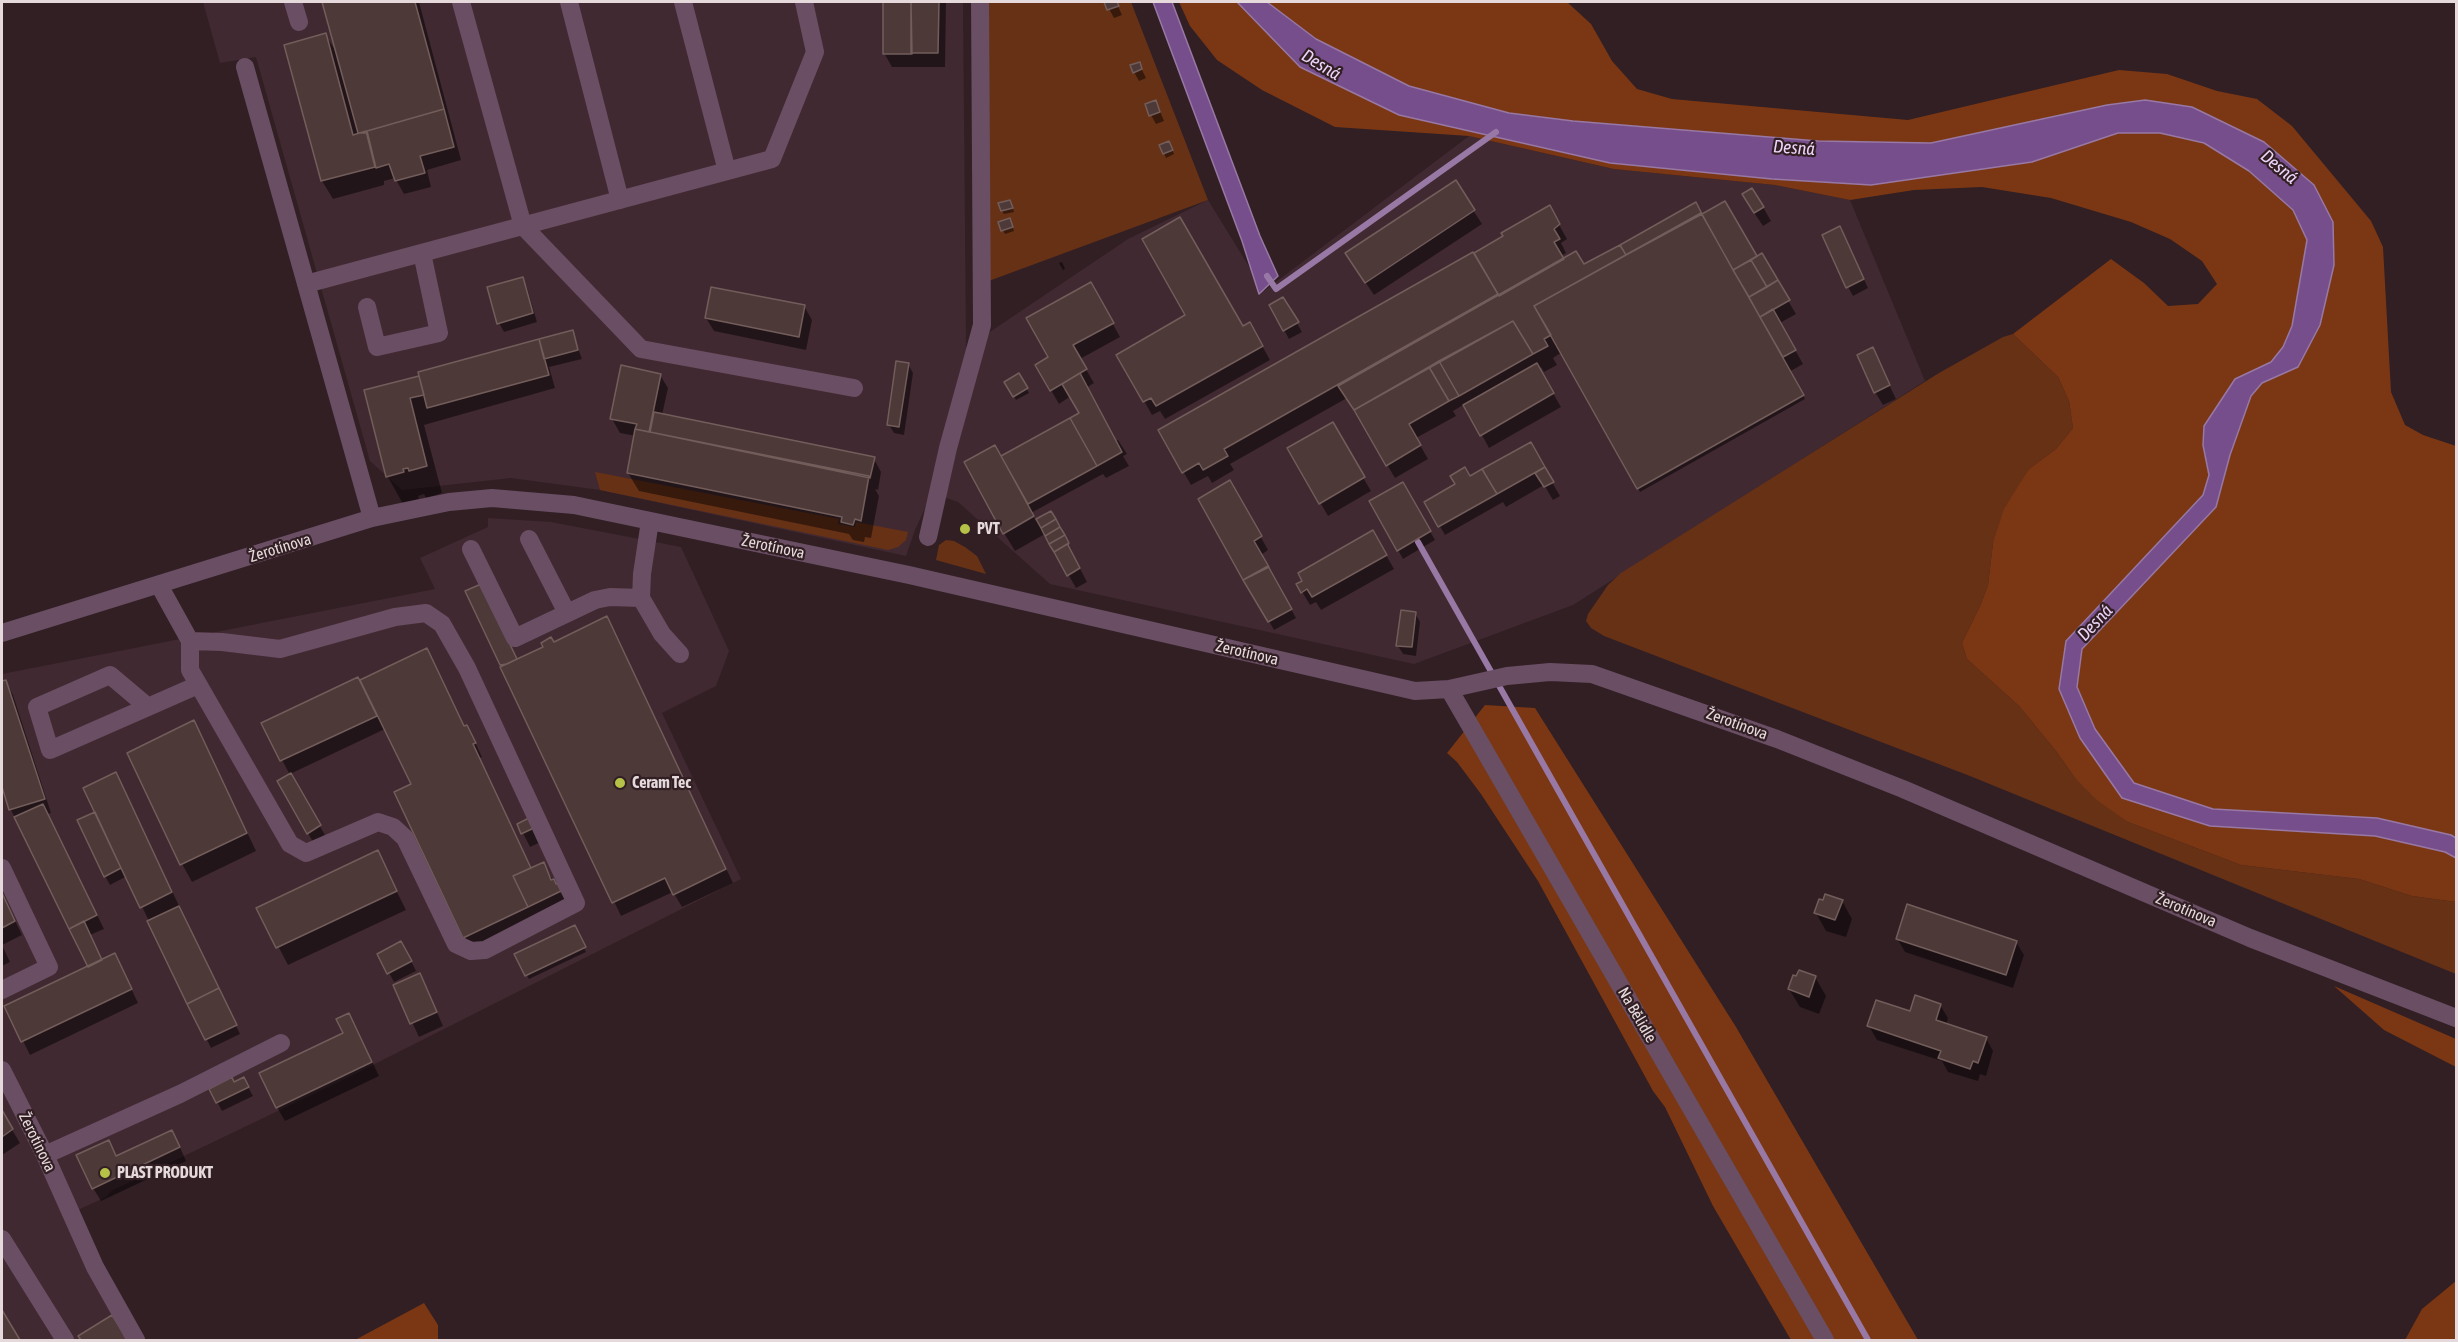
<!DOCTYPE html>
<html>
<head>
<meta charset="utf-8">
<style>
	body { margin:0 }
	#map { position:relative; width:2458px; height:1342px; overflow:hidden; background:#311f24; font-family:"Asap Condensed",sans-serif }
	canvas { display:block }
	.frame { position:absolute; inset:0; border:3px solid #e6d9dc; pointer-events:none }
</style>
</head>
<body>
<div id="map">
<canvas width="2458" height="1342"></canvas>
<div class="frame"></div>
</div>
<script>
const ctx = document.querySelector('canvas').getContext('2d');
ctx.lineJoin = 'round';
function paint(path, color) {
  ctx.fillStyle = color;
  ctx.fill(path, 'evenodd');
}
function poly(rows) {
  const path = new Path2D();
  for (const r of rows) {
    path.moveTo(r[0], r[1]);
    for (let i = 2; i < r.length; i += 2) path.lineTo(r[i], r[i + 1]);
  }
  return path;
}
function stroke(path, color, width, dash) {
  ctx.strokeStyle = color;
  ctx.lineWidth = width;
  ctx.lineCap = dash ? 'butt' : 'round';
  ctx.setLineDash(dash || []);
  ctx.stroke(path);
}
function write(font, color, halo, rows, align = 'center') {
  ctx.font = font + ' "Asap Condensed",sans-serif';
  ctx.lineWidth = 4.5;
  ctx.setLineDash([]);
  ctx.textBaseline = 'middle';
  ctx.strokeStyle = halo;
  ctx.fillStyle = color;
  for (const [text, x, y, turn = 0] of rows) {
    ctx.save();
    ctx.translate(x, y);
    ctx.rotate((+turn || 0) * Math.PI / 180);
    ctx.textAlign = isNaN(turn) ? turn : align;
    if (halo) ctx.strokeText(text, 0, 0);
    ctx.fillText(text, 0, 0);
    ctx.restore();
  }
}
paint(poly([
	[203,2,963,2,966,348,1128,239,1208,200,1264,291,1469,136,1614,169,1775,185,1850,200,1925,381,1573,605,1414,664,1050,584,958,502,932,493,915,530,906,556,600,490,511,478,402,490,370,461,256,57,220,63],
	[488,518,551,522,681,547,729,651,716,686,662,713,741,879,353,1075,111,1191,106,1197,65,1216,132,1340,2,1340,2,674,435,589,420,558,488,527]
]), '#412931');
paint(poly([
	[986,2,1131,2,1208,200,986,282],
	[2013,334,2058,377,2069,401,2073,428,2056,449,2029,469,1993,543,1988,585,1981,604,1962,643,1967,659,2019,706,2056,751,2075,778,2128,822,2241,865,2359,879,2412,896,2456,902,2456,974,1970,776,1604,636,1591,628,1586,621,1588,614,1608,585,1621,573,1939,373,2003,337],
	[595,472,839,519,838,524,855,527,856,522,908,532,906,540,898,547,888,550,600,490],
	[946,540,954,541,965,547,977,556,986,574,936,560,939,545]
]), '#673116');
paint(poly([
	[1179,2,1237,2,1300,67,1520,143,1610,163,1772,179,1871,185,2032,162,2118,133,2160,133,2204,143,2249,171,2293,210,2307,240,2292,326,2283,347,2271,362,2235,379,2203,445,2209,475,2203,495,2066,641,2060,689,2122,798,2210,826,2375,836,2445,852,2456,858,2456,902,2412,896,2359,879,2241,865,2128,822,2098,801,2075,778,2056,751,2019,706,1967,659,1962,643,1981,604,1988,585,1993,543,2004,509,2029,469,2056,449,2073,428,2069,401,2058,377,2013,334,2111,259,2144,283,2168,306,2198,304,2217,284,2202,261,2170,239,2131,222,2051,198,1982,187,1914,190,1850,200,1775,185,1614,169,1469,136,1335,127,1262,90,1217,60,1190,26],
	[1267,2,1567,2,1591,24,1612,61,1637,89,1672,99,1908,120,2119,70,2167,74,2217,91,2257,99,2292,126,2371,221,2383,247,2391,392,2405,425,2423,435,2456,446,2456,838,2377,818,2213,809,2133,783,2095,729,2077,687,2082,649,2216,507,2230,455,2251,396,2262,383,2298,367,2333,222,2145,100,2107,105,1931,143,1818,141,1573,121,1509,113,1409,86,1316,39],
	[1485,705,1535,708,1736,1027,1918,1340,1791,1340,1713,1206,1665,1107,1653,1091,1538,881,1481,794,1457,762,1447,753],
	[2334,986,2456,1039,2456,1067,2384,1030],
	[2456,1281,2456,1340,2405,1340,2422,1309],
	[424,1303,438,1325,438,1340,355,1340]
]), '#7b3713');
const water = poly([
	[1153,2,1172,2,1260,236,1278,276,1259,294,1242,241,1153,2],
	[1237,2,1267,2,1316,39,1409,86,1509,113,1573,121,1818,141,1931,143,2107,105,2145,100,2192,107,2264,142,2314,185,2333,222,2334,265,2320,325,2298,367,2262,383,2251,396,2230,455,2216,507,2082,649,2077,687,2095,729,2134,783,2213,809,2377,818,2451,835,2456,838,2456,858,2445,852,2375,836,2210,826,2122,798,2080,738,2059,689,2066,641,2203,495,2209,475,2203,445,2204,426,2235,379,2271,362,2283,347,2292,326,2307,240,2293,210,2249,171,2204,143,2160,133,2118,133,2032,162,1871,185,1772,179,1610,163,1399,115,1300,67,1237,2]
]);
paint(water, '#774e8c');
stroke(water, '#9878a4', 1.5);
paint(poly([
	[324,2,419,2,461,160,427,170,431,187,404,194,395,178,384,181,384,185,333,199,322,181,286,46,325,35,338,54],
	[885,2,946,2,945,67,892,67,884,53],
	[1116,2,1122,15,1114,18,1106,3],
	[1139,64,1146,78,1139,81,1134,72],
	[1156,102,1164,121,1156,124,1151,115],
	[1161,146,1171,147,1174,154,1166,158],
	[1455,182,1482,224,1374,295,1355,267],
	[1724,203,1756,258,1761,255,1796,314,1780,323,1803,364,1789,372,1805,399,1640,492,1562,352,1553,358,1557,365,1544,372,1541,367,1539,369,1561,407,1489,448,1465,404,1453,411,1456,416,1416,438,1428,459,1395,478,1347,398,1230,464,1234,470,1212,483,1208,476,1191,485,1160,431,1474,254,1549,207,1567,239,1561,243,1566,253,1561,256,1562,258,1584,266,1695,204,1702,216],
	[1707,221,1749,295,1747,296,1705,222],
	[1012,205,1014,212,1004,214,1002,211],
	[1763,207,1771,221,1763,226,1751,208],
	[1011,223,1014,231,1005,234,1003,230],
	[1844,236,1868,288,1853,296,1848,287],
	[1062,262,1065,269,1063,270,1059,263],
	[522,279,527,288,537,322,504,332,499,323],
	[1091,284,1120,337,1080,359,1094,383,1086,388,1115,441,1118,440,1127,454,1123,456,1129,466,1106,478,1103,474,1031,513,1036,521,1051,513,1087,582,1076,588,1045,534,1015,551,1004,533,1001,458,1081,414,1071,396,1059,404,1037,366,1050,358],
	[1283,299,1302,332,1289,339,1271,306],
	[804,306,812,320,806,350,714,331,706,318],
	[1250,324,1270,360,1165,419,1160,411,1152,415,1118,355,1242,328],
	[572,332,582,359,549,367,555,388,424,425,442,493,426,498,424,494,418,496,419,499,403,504,388,477,366,391],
	[1872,349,1896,399,1883,405,1875,392],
	[908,364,913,373,904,435,894,433,889,425],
	[660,375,668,388,662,415,874,459,881,472,878,490,875,489,879,496,871,538,865,537,864,542,853,540,849,534,639,491,628,473,636,436,620,433,612,419],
	[1019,375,1029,393,1016,400,1006,382],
	[1332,424,1371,491,1328,516,1289,448],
	[1530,444,1560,496,1553,500,1544,485,1506,507,1503,502,1445,535,1426,502],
	[1230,482,1268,550,1261,555,1296,618,1274,630,1200,500],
	[1402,484,1435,540,1403,559,1371,501],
	[1373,532,1394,569,1321,610,1316,602,1310,605,1298,585],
	[467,592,485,595,517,661,553,644,614,632,733,883,682,907,673,892,621,916],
	[1415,613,1420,622,1416,656,1403,654,1398,646],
	[426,650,465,727,474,740,482,757,479,758,532,869,543,864,568,905,472,951,465,937,413,784,385,729,290,774,325,835,313,842,279,782,290,775,282,760,359,682],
	[5,681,13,695,51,813,47,814,104,929,90,935,102,961,122,969,138,1003,30,1055,23,1041,89,967,11,810,2,782,2,683],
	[203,740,256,851,192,882,182,864],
	[123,788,240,1034,211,1048,127,876,110,885,105,876,96,813],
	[529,820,541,842,530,847,519,825],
	[377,852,406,910,288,965,258,908],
	[2,893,22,935,2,945],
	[1842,901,1852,919,1846,937,1826,931,1816,913],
	[574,927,586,952,529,979,516,955],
	[1897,938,2016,942,2024,955,2013,988,1905,952],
	[2,945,10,962,2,966],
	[406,951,416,971,394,982,379,954],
	[1815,977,1826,996,1819,1014,1800,1007,1789,989],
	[395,986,427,989,443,1026,419,1037],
	[1940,1005,1948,1018,1946,1025,1986,1038,1993,1051,1986,1076,1980,1074,1978,1081,1948,1072,1942,1061,1877,1040,1869,1026],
	[356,1028,379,1076,285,1121,277,1107],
	[234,1083,248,1087,253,1096,222,1111,211,1090],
	[2,1113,20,1143,2,1155],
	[179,1145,186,1161,101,1201,93,1188,117,1158],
	[2,1313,19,1340,2,1340],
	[111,1317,126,1340,82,1340,80,1337]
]), '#0007');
stroke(poly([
	[1267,276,1276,289,1496,132],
	[1418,542,1868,1340]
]), '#9878a4', 6);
const building = poly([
	[322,2,415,2,444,109,367,131,367,133,358,133,322,2],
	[883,2,911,2,912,54,883,54,883,2],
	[911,2,939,2,938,53,911,53,911,2],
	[1104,2,1117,2,1119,6,1107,10,1104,2],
	[326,33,353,135,366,131,375,167,321,181,284,45,326,33],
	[1140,62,1142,69,1133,73,1130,65,1140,62],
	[1156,100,1160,112,1149,116,1145,104,1156,100],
	[444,109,454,147,420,156,425,173,395,181,389,164,376,168,367,131,444,109],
	[1169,141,1173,150,1163,154,1159,145,1169,141],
	[1456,180,1475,210,1365,283,1345,253,1456,180],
	[1752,188,1764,207,1754,213,1742,194,1752,188],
	[1010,200,1013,208,1001,211,998,203,1010,200],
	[1725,201,1757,256,1733,270,1702,214,1725,201],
	[1696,202,1702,214,1626,255,1620,245,1696,202],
	[1550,205,1560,224,1554,229,1560,239,1554,242,1564,259,1499,296,1474,253,1503,236,1501,233,1550,205],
	[1701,213,1804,395,1637,489,1534,306,1701,213],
	[1180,217,1243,326,1250,322,1263,346,1156,406,1151,398,1143,402,1116,355,1185,315,1142,239,1180,217],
	[1010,218,1013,227,1001,231,998,222,1010,218],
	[1840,226,1864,279,1846,288,1822,235,1840,226],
	[1620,245,1626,255,1534,306,1551,335,1544,339,1548,346,1533,354,1513,321,1354,410,1338,386,1576,251,1584,264,1620,245],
	[1473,252,1498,294,1224,449,1228,456,1203,470,1199,463,1182,473,1158,430,1473,252],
	[1762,253,1778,280,1767,287,1751,260,1762,253],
	[1751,260,1767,287,1749,297,1733,270,1751,260],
	[523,277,533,313,497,324,487,287,523,277],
	[1778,280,1790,300,1760,317,1749,297,1778,280],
	[1091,282,1114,323,1073,345,1087,369,1050,391,1035,365,1048,357,1026,318,1091,282],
	[711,287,805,305,799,337,705,318,711,287],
	[1283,297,1299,322,1283,331,1269,305,1283,297],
	[1773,309,1796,350,1783,357,1760,317,1773,309],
	[1513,321,1533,354,1459,396,1439,361,1513,321],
	[573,330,578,350,544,359,539,339,573,330],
	[539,339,549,375,427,408,418,372,539,339],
	[1873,347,1890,385,1874,393,1857,355,1873,347],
	[896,361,909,363,899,427,887,425,896,361],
	[1439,361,1459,396,1449,401,1429,367,1439,361],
	[1537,363,1554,393,1480,436,1463,405,1537,363],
	[621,365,661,374,649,432,635,429,637,424,610,419,621,365],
	[1429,367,1449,401,1409,424,1421,445,1386,466,1354,410,1429,367],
	[1019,373,1028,388,1013,397,1004,382,1019,373],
	[1080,373,1122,452,1097,466,1070,418,1079,413,1062,384,1080,373],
	[419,376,424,395,410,398,427,466,409,471,408,468,403,469,404,472,386,477,364,390,419,376],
	[654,412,875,457,870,478,650,432,654,412],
	[1070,418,1097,466,1028,504,1001,456,1070,418],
	[1333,422,1365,477,1319,504,1287,448,1333,422],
	[635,429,869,476,861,521,855,519,853,525,841,522,842,517,627,473,635,429],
	[1531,442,1545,467,1497,494,1482,469,1531,442],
	[995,445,1034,516,1003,534,964,462,995,445],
	[1465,467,1470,476,1482,469,1497,494,1438,527,1424,502,1455,484,1450,476,1465,467],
	[1545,467,1554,482,1544,487,1535,473,1545,467],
	[1230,480,1262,536,1254,541,1269,567,1243,580,1198,499,1230,480],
	[1403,482,1431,531,1397,551,1369,501,1403,482],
	[1051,511,1056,519,1041,528,1036,519,1051,511],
	[1056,519,1060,527,1045,536,1041,528,1056,519],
	[1060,527,1065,535,1049,544,1045,536,1060,527],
	[1373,530,1387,555,1312,597,1307,589,1301,593,1296,584,1302,581,1298,573,1373,530],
	[1065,535,1069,543,1054,552,1049,544,1065,535],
	[1069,543,1068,545,1080,568,1067,576,1054,552,1069,543],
	[1268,566,1292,609,1268,622,1243,580,1268,566],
	[481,584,517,659,507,664,500,665,465,591,481,584],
	[1401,610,1416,612,1412,647,1396,646,1401,610],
	[607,616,726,869,673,895,665,878,612,903,500,667,543,647,541,643,551,637,554,642,607,616],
	[427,648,464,726,467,725,476,743,473,744,531,868,513,876,528,907,463,938,394,792,411,784,360,680,427,648],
	[358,677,377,716,280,761,261,723,358,677],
	[6,680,45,799,9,810,2,787,2,681,6,680],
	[194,720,247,833,180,865,127,753,194,720],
	[116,772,172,892,140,908,83,788,116,772],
	[291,773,321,825,307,834,277,781,291,773],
	[43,804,97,915,69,929,14,817,43,804],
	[95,812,121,868,104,877,77,820,95,812],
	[529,818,534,828,521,834,517,824,529,818],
	[378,850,397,891,276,948,256,908,378,850],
	[544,862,551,880,554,879,556,884,557,883,561,891,528,907,513,876,544,862],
	[2,893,15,921,2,928,2,893],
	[1825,894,1843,900,1835,920,1814,913,1819,899,1823,900,1825,894],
	[1907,904,2017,941,2006,975,1896,939,1907,904],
	[179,906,219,988,187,1004,147,921,179,906],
	[84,921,102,960,88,967,69,929,84,921],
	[575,925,586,947,525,976,514,954,575,925],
	[401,941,412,961,387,974,377,954,401,941],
	[115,953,132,989,21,1042,4,1006,115,953],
	[1799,970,1816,976,1809,997,1788,989,1793,975,1796,976,1799,970],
	[420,973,437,1012,410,1024,393,985,420,973],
	[219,988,237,1025,205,1040,187,1004,219,988],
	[1915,995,1941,1004,1936,1020,1987,1037,1978,1063,1973,1061,1970,1069,1938,1058,1941,1051,1867,1026,1876,1000,1910,1011,1915,995],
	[349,1013,372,1062,276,1108,259,1073,343,1033,336,1019,349,1013],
	[232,1077,234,1082,244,1077,249,1087,216,1103,209,1089,232,1077],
	[2,1110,13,1129,2,1137,2,1110],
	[172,1130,180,1147,92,1189,76,1155,109,1140,116,1156,172,1130],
	[2,1310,20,1340,2,1340,2,1310],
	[112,1315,128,1340,81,1340,78,1336,112,1315]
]);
paint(building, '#4d3938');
stroke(building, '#725d5b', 1.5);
stroke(poly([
	[293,2,299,22],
	[461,2,523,226,641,349,854,388],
	[569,2,620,200],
	[683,2,727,171],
	[245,67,372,518],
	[306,284,772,159,815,52,804,2],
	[367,307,377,347,439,333,422,253],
	[650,521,642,574,641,598,662,634,680,654],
	[928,537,948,448,982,325,980,2],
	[529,539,567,613],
	[471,549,515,638,595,600,610,597,641,598],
	[159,585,190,641,190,670,290,844,306,853,378,822,393,827,405,838,456,944,471,951,485,950,576,903,467,668,442,624,426,613,395,617,280,649,222,642,190,641],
	[2,633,372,518,449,502,492,498,574,505,909,575,1415,691,1449,689,1507,676,1550,672,1592,674,1777,739,1903,789,2250,938,2456,1018],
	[1449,689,1825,1340],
	[148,707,110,675,37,707,50,750,148,707,198,685],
	[2,868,49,967,2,990],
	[2,1070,45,1155,95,1267,136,1340],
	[45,1155,180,1094,281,1043],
	[2,1239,65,1340]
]), '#6a4e63', 18);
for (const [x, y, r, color] of [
	[965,529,6,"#b6c148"],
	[620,783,6,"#b6c148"],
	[105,1173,6,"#b6c148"]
]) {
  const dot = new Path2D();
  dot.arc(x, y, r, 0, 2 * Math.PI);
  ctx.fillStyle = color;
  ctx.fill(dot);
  stroke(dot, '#311f24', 2);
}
write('bold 16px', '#e6d9dc', '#311f24', [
	["PVT",977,529],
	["Ceram Tec",632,783],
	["PLAST PRODUKT",117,1173]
], 'left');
write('16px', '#e6d9dc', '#311f24', [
	["Žerotínova",773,547,12],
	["Žerotínova",280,548,-17],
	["Žerotínova",1247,653,13],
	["Žerotínova",1737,724,20],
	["Žerotínova",2186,910,23],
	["Na Bělidle",1637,1015,60],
	["Žerotínova",37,1142,64]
]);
write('italic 18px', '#ecd5f9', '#311f24', [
	["Desná",1321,65,31],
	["Desná",1794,148,4],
	["Desná",2279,167,40],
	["Desná",2095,623,-47]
]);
</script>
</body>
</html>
